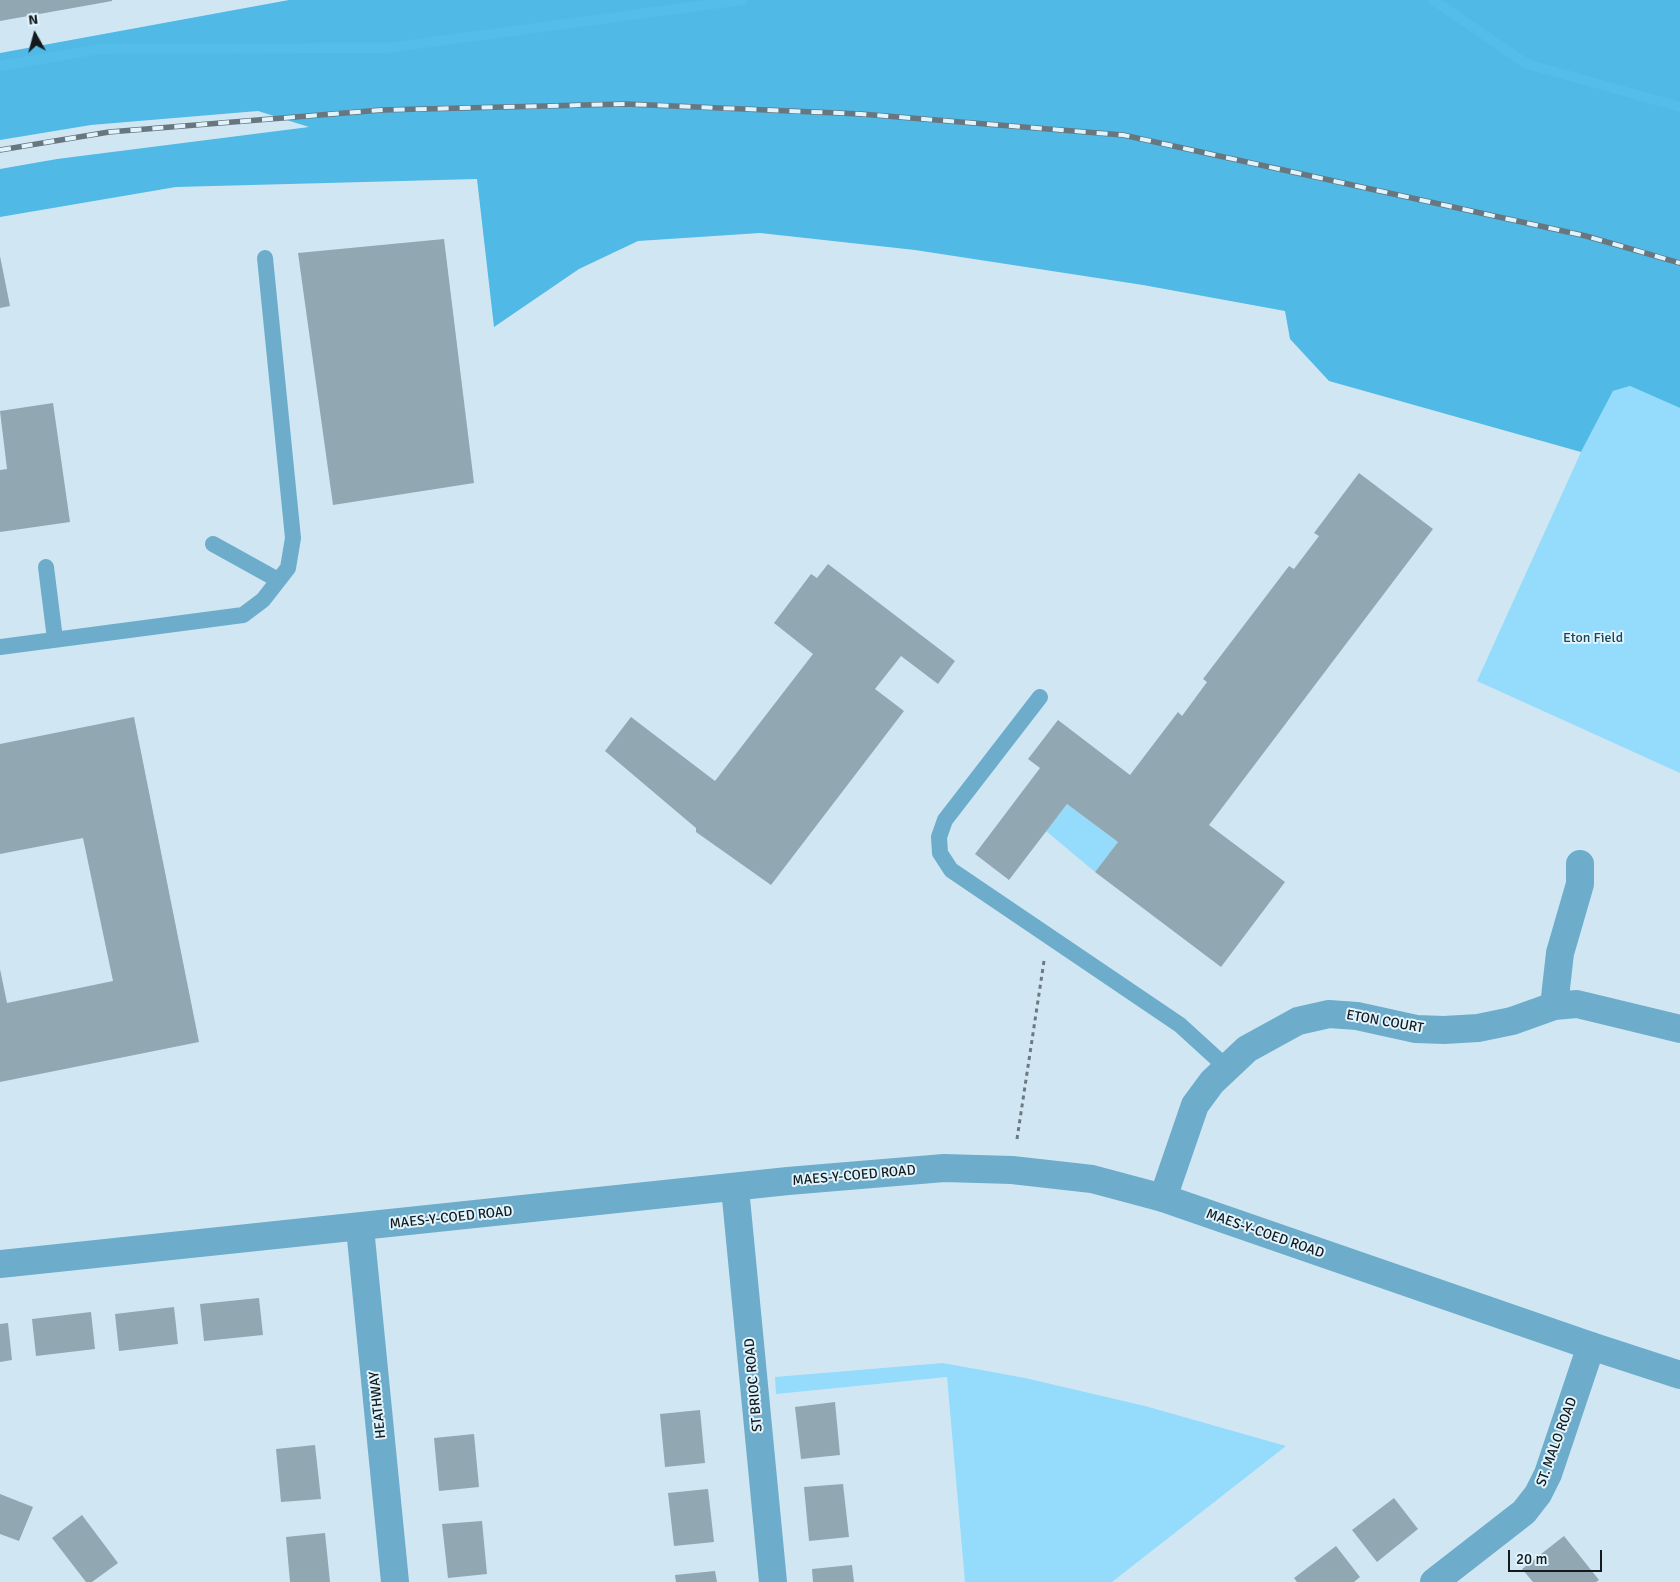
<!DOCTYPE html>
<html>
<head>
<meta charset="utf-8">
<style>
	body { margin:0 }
	#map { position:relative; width:1680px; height:1582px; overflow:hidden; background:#d0e7f3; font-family:Signika,sans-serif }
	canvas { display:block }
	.north { position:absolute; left:10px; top:10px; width:50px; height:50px; -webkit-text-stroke:4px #e1f4fd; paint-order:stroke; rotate:353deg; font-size:14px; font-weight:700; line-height:20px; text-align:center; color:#121a1e }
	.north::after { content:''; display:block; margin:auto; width:18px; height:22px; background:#121a1e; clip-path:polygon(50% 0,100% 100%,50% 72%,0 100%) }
	.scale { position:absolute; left:1508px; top:1550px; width:94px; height:22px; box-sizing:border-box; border:2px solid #121a1e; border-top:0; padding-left:6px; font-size:15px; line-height:18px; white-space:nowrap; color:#121a1e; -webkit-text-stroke:4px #e1f4fd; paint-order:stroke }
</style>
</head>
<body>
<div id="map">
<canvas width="1680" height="1582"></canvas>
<div class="north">N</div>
<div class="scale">20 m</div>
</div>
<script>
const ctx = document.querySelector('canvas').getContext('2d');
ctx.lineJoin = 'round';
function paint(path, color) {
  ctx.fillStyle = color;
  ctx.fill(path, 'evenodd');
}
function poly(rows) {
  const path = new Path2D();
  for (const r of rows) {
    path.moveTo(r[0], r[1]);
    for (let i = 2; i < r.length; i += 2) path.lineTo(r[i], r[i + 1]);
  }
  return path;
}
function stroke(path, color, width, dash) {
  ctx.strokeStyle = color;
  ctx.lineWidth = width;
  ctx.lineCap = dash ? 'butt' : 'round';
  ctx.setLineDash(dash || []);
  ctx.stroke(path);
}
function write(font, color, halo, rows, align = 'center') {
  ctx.font = font + ' Signika,sans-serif';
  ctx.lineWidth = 4;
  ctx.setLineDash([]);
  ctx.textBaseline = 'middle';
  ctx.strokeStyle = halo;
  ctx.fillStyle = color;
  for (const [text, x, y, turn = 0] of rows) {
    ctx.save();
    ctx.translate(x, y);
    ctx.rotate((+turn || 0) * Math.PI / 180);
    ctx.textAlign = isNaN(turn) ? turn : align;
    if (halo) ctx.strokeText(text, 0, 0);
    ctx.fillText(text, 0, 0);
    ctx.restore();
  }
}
paint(poly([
	[1630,386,1680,408,1680,773,1477,681,1581,452,1613,391],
	[1067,804,1118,842,1095,872,1046,831],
	[943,1363,1025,1378,1145,1406,1286,1446,1112,1582,965,1582,947,1377,776,1394,775,1377]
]), '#95dbfc');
paint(poly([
	[289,0,1680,0,1680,408,1630,386,1613,391,1581,452,1329,381,1290,339,1285,311,1143,285,915,250,760,233,638,241,579,269,494,327,477,179,176,187,0,217,0,169,57,159,309,127,258,111,91,125,0,140,0,53]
]), '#50b9e5');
stroke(poly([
	[1433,0,1527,64,1680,107],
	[0,66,100,49,387,48,743,0]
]), '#54bde9', 10);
paint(poly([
	[0,0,112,0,112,1,0,21],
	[444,239,474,483,333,505,298,253],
	[0,256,10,306,0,308],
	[53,403,70,522,0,532,0,470,7,469,0,411],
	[1359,473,1433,529,1209,825,1285,882,1221,967,1095,872,1118,842,1067,804,1009,880,975,854,1040,768,1028,759,1058,720,1130,775,1178,712,1182,716,1207,682,1203,679,1289,566,1294,569,1319,536,1314,533],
	[828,564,955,661,938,684,901,656,875,689,904,711,771,885,696,832,696,828,605,751,631,717,715,781,813,654,774,623,811,574,817,578],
	[134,717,199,1042,0,1082,0,969,7,1003,113,981,83,838,0,854,0,744],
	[259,1298,263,1335,204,1341,200,1304],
	[174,1307,178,1344,119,1351,115,1314],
	[91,1312,95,1349,36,1356,32,1319],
	[8,1323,12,1360,0,1362,0,1324],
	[835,1402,840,1455,801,1459,795,1407],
	[700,1410,705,1463,665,1467,660,1414],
	[474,1434,479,1487,439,1491,434,1438],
	[315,1445,321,1499,281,1502,276,1449],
	[843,1484,849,1537,809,1541,804,1487],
	[708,1489,714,1542,674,1546,668,1493],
	[0,1494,33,1507,19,1541,0,1534],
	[1394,1498,1418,1529,1377,1562,1352,1530],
	[82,1515,118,1563,92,1582,86,1582,52,1538],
	[482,1521,487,1574,448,1578,442,1524],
	[325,1533,330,1582,290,1582,286,1537],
	[1564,1536,1599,1580,1596,1582,1533,1582,1522,1569],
	[1336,1546,1360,1577,1354,1582,1297,1582,1294,1578],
	[852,1565,854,1582,813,1582,812,1569],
	[715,1571,717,1582,676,1582,675,1575]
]), '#91a7b2');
stroke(poly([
	[1017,1139,1044,961]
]), '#6b7a81', 3, [4, 4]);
stroke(poly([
	[213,544,278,580],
	[46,567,55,639],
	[0,647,243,615,263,600,288,568,293,538,265,258],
	[1040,697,945,820,939,837,940,853,951,870,1180,1025,1226,1067]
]), '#6dadcb', 16);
stroke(poly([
	[1554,1006,1560,953,1580,884,1580,864],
	[735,1188,773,1582],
	[1163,1198,1195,1105,1212,1082,1247,1049,1298,1021,1329,1014,1357,1016,1416,1029,1444,1030,1478,1028,1512,1021,1554,1006,1577,1004,1680,1029],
	[360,1228,395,1582],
	[1434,1582,1524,1512,1538,1494,1548,1474,1591,1346]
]), '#6dadcb', 28);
stroke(poly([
	[0,1264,788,1181,944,1168,1012,1170,1092,1179,1163,1198,1591,1346,1680,1375]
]), '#6dadcb', 28);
const rail = poly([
	[0,150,109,132,382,110,626,104,861,114,1123,135,1586,236,1680,263]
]);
stroke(rail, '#68777f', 5.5);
stroke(rail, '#e1f4fd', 4, [11]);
write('14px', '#184558', '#e1f4fd', [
	["Eton Field",1593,638]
]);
write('14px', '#121a1e', '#e1f4fd', [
	["ETON COURT",1385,1022,10],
	["MAES-Y-COED ROAD",854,1176,-5],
	["MAES-Y-COED ROAD",451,1218,-6],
	["MAES-Y-COED ROAD",1265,1234,19],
	["ST BRIOC ROAD",754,1385,-95],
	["HEATHWAY",378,1405,-96],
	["ST. MALO ROAD",1557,1442,-70]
]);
</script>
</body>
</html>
